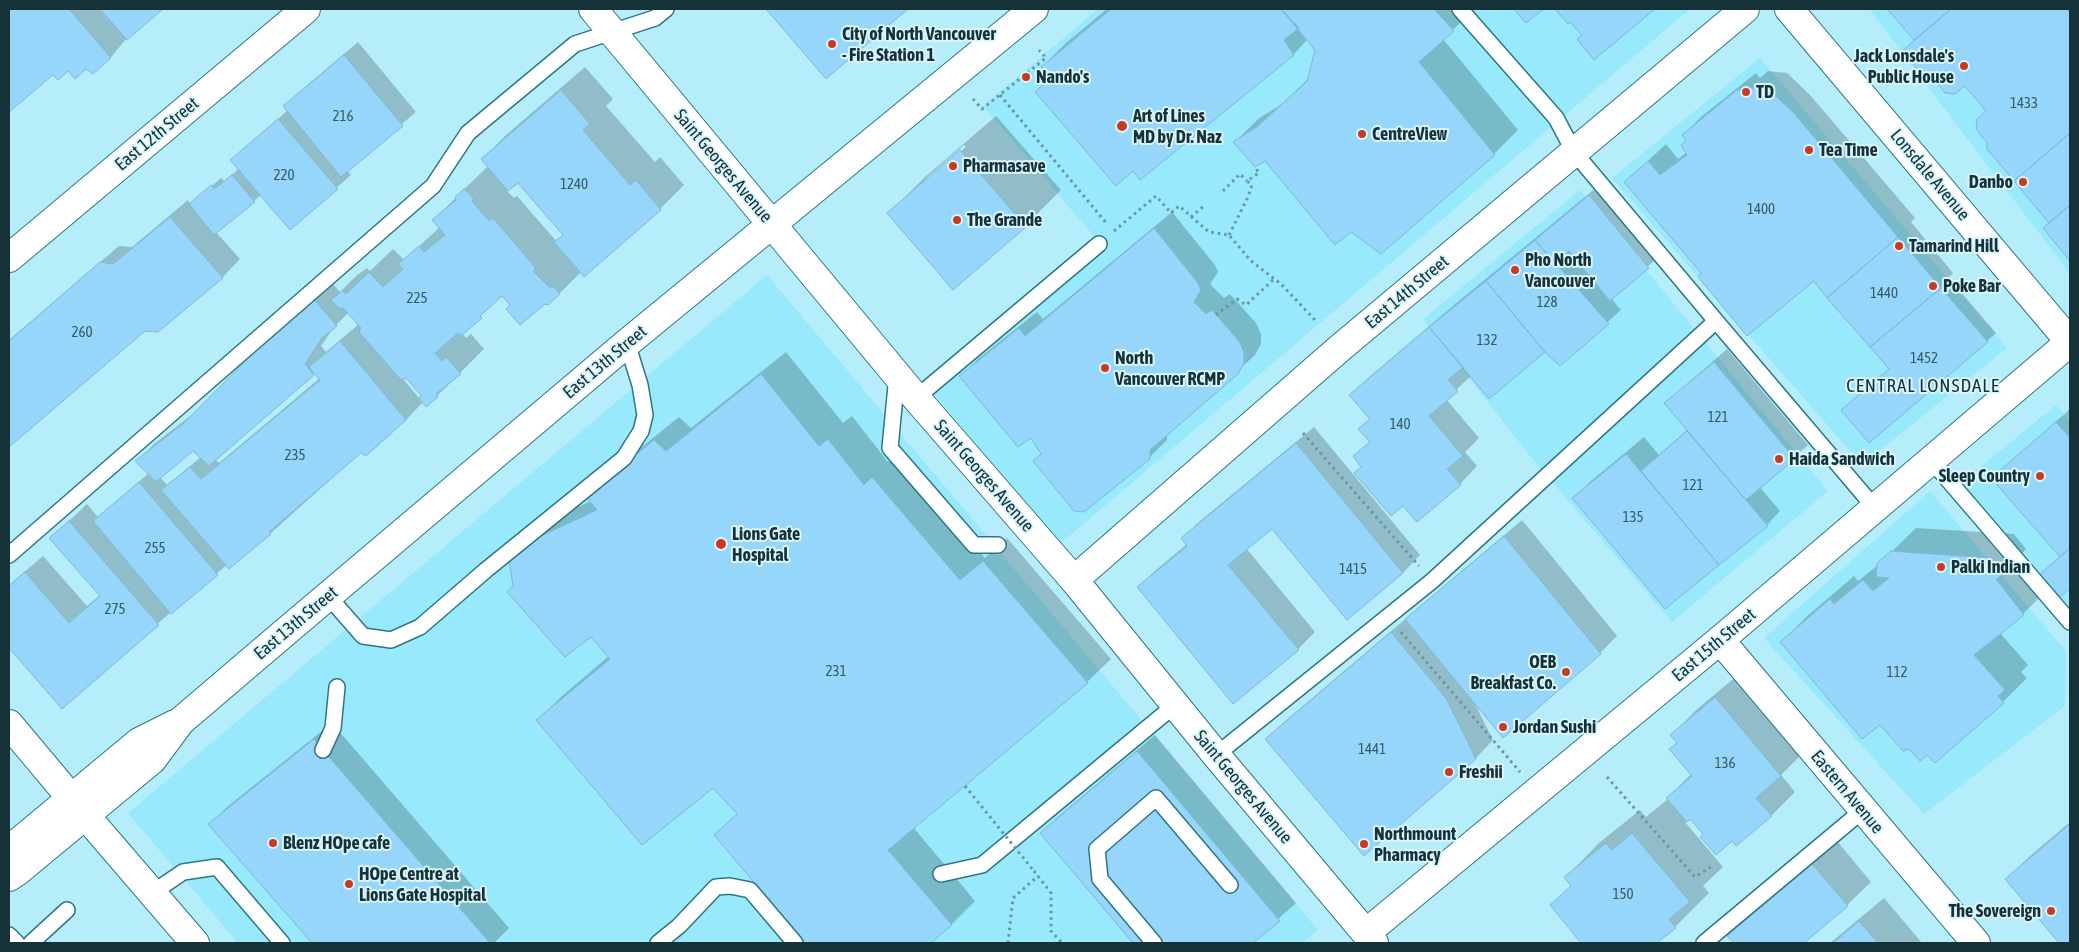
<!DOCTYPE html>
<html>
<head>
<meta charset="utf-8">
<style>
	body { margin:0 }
	#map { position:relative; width:2079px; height:952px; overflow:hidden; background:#b6edfa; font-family:"Asap Condensed",sans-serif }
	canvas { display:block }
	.frame { position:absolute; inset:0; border:10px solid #153239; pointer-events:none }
</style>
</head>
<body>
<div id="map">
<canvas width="2079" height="952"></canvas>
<div class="frame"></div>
</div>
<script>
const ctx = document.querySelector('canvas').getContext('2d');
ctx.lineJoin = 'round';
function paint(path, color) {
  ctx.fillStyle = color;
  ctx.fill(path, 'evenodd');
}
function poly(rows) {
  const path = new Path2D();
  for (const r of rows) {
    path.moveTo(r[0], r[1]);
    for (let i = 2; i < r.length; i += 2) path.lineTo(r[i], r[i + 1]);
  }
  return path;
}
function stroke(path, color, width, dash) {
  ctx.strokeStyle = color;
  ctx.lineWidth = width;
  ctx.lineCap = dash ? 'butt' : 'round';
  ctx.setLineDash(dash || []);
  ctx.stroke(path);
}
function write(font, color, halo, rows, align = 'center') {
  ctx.font = font + ' "Asap Condensed",sans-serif';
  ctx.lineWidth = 4;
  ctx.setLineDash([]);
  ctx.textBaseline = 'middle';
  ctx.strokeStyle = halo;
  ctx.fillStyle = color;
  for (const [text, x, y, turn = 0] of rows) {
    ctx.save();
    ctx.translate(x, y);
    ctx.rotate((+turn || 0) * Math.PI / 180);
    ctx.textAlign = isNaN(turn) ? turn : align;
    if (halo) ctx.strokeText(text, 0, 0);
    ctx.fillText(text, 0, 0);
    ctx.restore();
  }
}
paint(poly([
	[1098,9,1690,9,1061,543,933,393,1103,247,983,106],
	[1869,9,2070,9,2070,274],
	[1760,58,2007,348,1862,465,1612,178],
	[1580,190,1828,491,1672,622,1530,456,1423,319],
	[767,275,1318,930,1302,943,238,943,128,813],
	[2056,405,2070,422,2070,611,1961,483],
	[1930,491,2066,651,2065,706,1924,814,1764,638]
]), '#98e9fb');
paint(poly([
	[9,9,161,9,127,38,111,57,92,72,86,68,68,69,53,74,9,110],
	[768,9,906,9,827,77],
	[1107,9,1475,9,1443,39,1518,130,1494,154,1381,253,1265,159,1235,142,1259,118,1284,103,1308,79,1316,50,1308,39,1294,54,1140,178,1042,67,1066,43],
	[1557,9,1653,9,1594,58,1583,35,1571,20,1568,22],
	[1889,9,2070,9,2070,259,2044,228,2051,222,1987,111,1965,84,1933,77,1903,51,1915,39],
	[358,42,416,112,347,171,351,175,290,229,261,195,216,232,240,259,223,277,158,331,145,330,9,445,9,340,119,246,132,247,188,200,190,204,221,178,224,181,239,169,232,160,288,110,285,106,298,93],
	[585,67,613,99,606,106,655,162,660,157,684,185,660,209,584,275,581,272,560,293,545,302,512,305,503,295,462,333,466,338,471,334,484,349,437,396,423,402,406,420,361,452,270,534,227,565,171,612,62,707,9,646,9,585,43,556,87,606,100,595,51,538,87,504,98,517,149,473,137,461,154,444,202,407,330,281,340,292,356,276,367,268,370,271,393,249,404,260,440,227,433,220,488,166,482,159,506,135],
	[518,181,564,234,557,242,517,196,514,198,507,191],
	[349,312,359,324,326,352,321,346,334,327],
	[315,372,320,378,219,463,215,459],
	[406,376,423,395,420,399,402,378],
	[193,449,201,457,167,485,160,477],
	[1768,71,1787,73,1810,95,1915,218,1911,222,1953,273,1949,278,1996,333,1987,341,1842,410,1890,368,1814,279,1703,273,1625,182,1666,144,1678,159,1687,152,1688,140,1683,135,1701,117,1756,73,1760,78],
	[996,116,1061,190,1025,226,953,288,889,213,925,177],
	[964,145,966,147,925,182,925,179],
	[1603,182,1662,254,1611,298,1621,310,1560,365,1545,350,1471,376,1446,399,1479,438,1465,452,1477,466,1460,484,1403,504,1354,456,1370,441,1360,429,1371,418,1351,395,1368,378,1447,311],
	[1172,212,1215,265,1218,272,1210,284,1224,298,1230,294,1256,323,1261,334,1261,344,1255,355,1167,434,1167,440,1149,458,1042,453,1031,436,961,376,978,359,1037,312,1043,319],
	[1727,349,1808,445,1760,487,1780,511,1767,525,1718,564,1574,498,1591,481,1644,437,1659,455,1687,430,1666,403],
	[786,352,843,423,852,416,888,462,897,454,985,558,1007,538,1111,659,1087,682,913,827,975,901,952,924,929,943,807,943,716,835,737,814,714,786,538,720,562,696,609,656,592,635,514,586,510,560,541,524,591,501,611,472,679,417,691,428],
	[2070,409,2070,587,2059,597,2040,575,2061,556,1993,478],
	[1314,427,1420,555,1403,573,1272,527,1246,548,1315,632,1298,649,1138,587,1156,570,1187,544,1182,538,1200,521],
	[1522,520,1617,636,1600,653,1474,702,1493,740,1476,758,1364,854,1267,739,1284,722],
	[1916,528,2014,534,2026,549,2020,556,2047,590,2023,614,2000,633,2028,665,2021,672,2027,678,2003,702,1927,753,1909,747,1782,642,1805,618,1854,576,1858,581,1878,565],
	[1739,674,1804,752,1781,775,1795,792,1771,816,1732,840,1704,834,1690,818,1685,822,1723,867,1703,886,1709,893,1675,927,1655,943,1583,943,1551,905,1572,885,1566,877,1599,843,1640,810,1646,817,1668,799,1667,798,1691,774,1671,749,1678,742,1672,735,1695,711],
	[332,723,509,928,494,943,313,943,210,824,227,807],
	[1155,735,1296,903,1251,943,1134,943,1042,833,1059,816],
	[2070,822,2070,942,2060,943,2006,879,2030,856],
	[1837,841,1871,882,1847,905,1802,943,1735,943,1729,936,1753,912],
	[1884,898,1922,943,1830,943]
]), '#0003');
const building = poly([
	[9,9,69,9,111,58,93,74,86,69,75,79,68,71,58,80,53,75,9,112,9,9],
	[100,9,163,9,127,40,100,9],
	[766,9,908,9,826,79,766,9],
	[1111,9,1281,9,1299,28,1284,40,1294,55,1140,180,1133,171,1116,186,1035,92,1050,78,1041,67,1111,9],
	[1281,9,1434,9,1454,31,1419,62,1495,155,1381,254,1351,232,1335,245,1265,161,1255,167,1233,142,1258,126,1307,81,1315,50,1281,9],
	[1514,9,1544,9,1526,23,1514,9],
	[1555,9,1655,9,1594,60,1577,39,1582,35,1570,22,1568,24,1555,9],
	[1887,9,1951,9,1914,40,1887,9],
	[1951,9,2067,9,2070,13,2070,133,2014,181,1987,149,1987,143,1976,129,1977,119,1986,111,1965,86,1955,94,1945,93,1933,78,1925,78,1902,51,1951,9],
	[344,55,403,126,341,177,283,106,344,55],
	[1750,88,1769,90,1793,112,1898,237,1827,298,1814,281,1747,336,1698,277,1701,273,1624,182,1648,161,1660,175,1687,155,1681,145,1686,140,1682,135,1738,89,1742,94,1750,88],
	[561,90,590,124,583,130,630,185,636,180,661,210,584,277,554,242,563,235,518,183,508,191,481,159,561,90],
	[278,119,338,189,290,230,230,160,278,119],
	[2070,133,2070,205,2049,223,2014,181,2070,133],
	[960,150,1026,227,953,290,887,213,960,150],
	[232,175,255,202,214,235,189,204,211,185,214,189,232,175],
	[464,189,474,199,472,201,489,221,493,218,535,267,534,272,550,288,553,286,560,294,548,305,545,304,520,325,506,309,510,305,502,296,480,316,482,318,461,336,458,333,435,353,442,361,446,357,461,374,436,394,438,397,426,407,419,399,421,395,406,378,401,380,359,332,361,328,343,308,339,308,331,300,342,291,346,294,369,272,383,287,403,269,398,264,419,246,424,252,445,235,432,220,456,200,455,197,464,189],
	[1589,195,1649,268,1610,301,1569,251,1555,263,1535,240,1589,195],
	[2070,205,2070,261,2043,228,2070,205],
	[170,217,223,278,158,332,145,331,9,447,9,341,100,262,113,264,170,217],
	[1154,228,1198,283,1201,290,1194,302,1206,314,1212,310,1239,341,1244,352,1244,363,1238,374,1150,450,1150,459,1084,512,1074,511,1033,461,1041,454,1031,438,1018,447,959,376,1019,328,1025,336,1154,228],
	[1898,237,1941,288,1870,347,1827,298,1898,237],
	[1535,240,1609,324,1560,366,1545,352,1486,281,1535,240],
	[1486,281,1545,352,1489,399,1429,327,1486,281],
	[1941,288,1988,342,1869,443,1841,410,1889,369,1870,347,1941,288],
	[312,297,337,326,322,338,305,364,314,375,209,466,193,451,156,482,135,461,184,423,276,330,312,297],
	[1429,327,1463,367,1448,380,1458,391,1429,416,1463,456,1447,469,1461,485,1417,522,1403,506,1391,516,1354,473,1361,467,1353,456,1370,442,1358,429,1370,419,1349,395,1429,327],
	[340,341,406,420,366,456,361,453,270,531,270,535,229,569,161,490,190,467,201,479,320,380,309,367,340,341],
	[1714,362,1795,459,1746,500,1664,403,1714,362],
	[761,374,819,446,828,439,864,485,872,477,960,580,983,561,1088,683,888,850,952,925,931,943,805,943,714,835,737,814,713,788,642,845,536,720,610,659,591,637,565,657,507,592,513,586,509,560,518,555,515,548,597,510,585,496,654,440,666,451,761,374],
	[2056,422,2070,438,2070,548,2060,557,1991,478,2056,422],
	[1687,431,1768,526,1719,565,1641,471,1687,431],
	[1296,443,1403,573,1347,620,1272,529,1228,565,1299,650,1233,704,1137,587,1187,546,1181,538,1296,443],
	[1626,454,1719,565,1665,609,1572,498,1626,454],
	[139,482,218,575,171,614,93,521,139,482],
	[69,521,159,625,62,709,9,648,9,586,25,572,69,623,100,596,49,538,69,521],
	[1504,536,1601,654,1503,738,1405,619,1504,536],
	[2070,548,2070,588,2059,598,2039,575,2070,548],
	[1891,551,1990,558,2004,574,1996,579,2024,615,1974,655,2005,690,1998,696,2004,703,1935,763,1927,755,1920,761,1909,749,1903,751,1880,725,1862,739,1780,642,1830,599,1834,604,1863,580,1873,591,1889,578,1876,577,1877,563,1891,551],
	[1391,632,1446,698,1476,759,1364,856,1265,739,1391,632],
	[1715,697,1781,776,1756,798,1772,816,1736,846,1732,841,1716,855,1700,837,1703,834,1690,819,1687,822,1666,798,1692,776,1669,749,1677,743,1670,735,1715,697],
	[314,739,323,750,490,943,312,943,208,824,314,739],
	[1137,751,1280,921,1253,943,1133,943,1040,833,1137,751],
	[2070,824,2070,943,2059,943,2005,879,2070,824],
	[1632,833,1690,902,1669,919,1676,928,1657,943,1581,943,1550,905,1571,886,1564,877,1606,843,1612,850,1632,833],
	[1812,864,1848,906,1804,943,1734,943,1727,936,1812,864],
	[1859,921,1878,943,1833,943,1859,921]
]);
paint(building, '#95d6fa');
stroke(building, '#7fb7d6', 1);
const lane = poly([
	[1716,321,1875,508],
	[897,375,890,448,974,545,998,545],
	[916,398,1099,244],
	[1931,460,2070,622],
	[9,555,433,186,468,133,575,44,655,18,666,9],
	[328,596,363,636,391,640,420,627,486,570,624,458,641,431,645,415,640,385,627,343],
	[323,750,333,728,337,687],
	[1216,755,1432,581,1716,321,1574,152,1556,118,1460,9],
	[941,874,982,865,1175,705],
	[152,893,183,872,217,867,282,943],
	[9,935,17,943],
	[31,943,67,910],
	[658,943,679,926,716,887,730,886,750,890,795,943],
	[1154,943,1100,879,1097,849,1156,798,1230,885],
	[1704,943,1862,811]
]);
const street = poly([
	[9,258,306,9],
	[1074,580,1340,348,1745,9],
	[1720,640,1976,943],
	[9,724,71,798],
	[85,815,195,943]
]);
const secondary = poly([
	[593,9,916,398,1074,580,1216,755,1374,943],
	[1789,9,2070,342],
	[9,850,139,742,175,724],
	[9,877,18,871,152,760,181,721,283,634,627,343,1034,9],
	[1366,933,1720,640,2070,342]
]);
stroke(lane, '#2f7684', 18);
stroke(street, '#2f7684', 30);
stroke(secondary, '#2f7684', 30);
stroke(poly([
	[1000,95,1107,224],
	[973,99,982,109,1046,58,1039,50],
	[1223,191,1240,174,1247,181],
	[1191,217,1205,205],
	[1114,231,1156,196,1171,213,1179,206,1209,232,1229,235,1251,261,1281,284,1315,320],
	[1229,235,1248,197,1252,185,1247,181,1259,173,1255,167],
	[1216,315,1237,299,1246,305,1274,279],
	[1303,433,1419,566],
	[1401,632,1520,772],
	[1607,777,1695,877,1712,866],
	[1034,871,1051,893,1051,931,1062,943],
	[1008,943,1013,898,1038,876]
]), '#6a959f', 3, [2.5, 4]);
stroke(lane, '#fff', 15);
stroke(street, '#fff', 28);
stroke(secondary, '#fff', 28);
stroke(poly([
	[965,786,1034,871]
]), '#6a959f', 3, [2.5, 4]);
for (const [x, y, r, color] of [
	[832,44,5,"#c73c21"],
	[1964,66,5,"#c73c21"],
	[1026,77,5,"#c73c21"],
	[1746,92,5,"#c73c21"],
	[1122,126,6,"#c73c21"],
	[1362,134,5,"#c73c21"],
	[1809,150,5,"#c73c21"],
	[953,166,5,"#c73c21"],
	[2023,182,5,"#c73c21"],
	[957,220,5,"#c73c21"],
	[1899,246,5,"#c73c21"],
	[1515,270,5,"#c73c21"],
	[1933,286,5,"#c73c21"],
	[1105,368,5,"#c73c21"],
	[1779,459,5,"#c73c21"],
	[2040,476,5,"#c73c21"],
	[721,544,6,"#c73c21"],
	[1941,567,5,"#c73c21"],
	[1566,672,5,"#c73c21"],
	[1503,727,5,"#c73c21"],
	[1449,772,5,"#c73c21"],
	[273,843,5,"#c73c21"],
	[1364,844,5,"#c73c21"],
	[349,884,5,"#c73c21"],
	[2051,911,5,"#c73c21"]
]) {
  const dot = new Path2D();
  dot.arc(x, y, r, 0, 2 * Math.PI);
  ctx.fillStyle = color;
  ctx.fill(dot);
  stroke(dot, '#daf5fb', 2);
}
write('15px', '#355b69', null, [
	["1433",2024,103],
	["216",343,116],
	["220",284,175],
	["1240",574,184],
	["1400",1761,209],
	["1440",1884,293],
	["225",417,298],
	["128",1547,302],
	["260",82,332],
	["132",1487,340],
	["1452",1924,358],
	["121",1718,417],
	["140",1400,424],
	["235",295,455],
	["121",1693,485],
	["135",1633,517],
	["255",155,548],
	["1415",1353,569],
	["275",115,609],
	["231",836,671],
	["112",1897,672],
	["1441",1372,749],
	["136",1725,763],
	["150",1623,894]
]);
write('bold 18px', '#153239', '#daf5fb', [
	["City of North Vancouver",842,34],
	["- Fire Station 1",842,55],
	["Jack Lonsdale's",1954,56,"right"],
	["Public House",1954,77,"right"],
	["Nando's",1036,77],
	["TD",1756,92],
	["Art of Lines",1133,116],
	["MD by Dr. Naz",1133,137],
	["CentreView",1372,134],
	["Tea Time",1819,150],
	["Pharmasave",963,166],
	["Danbo",2013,182,"right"],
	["The Grande",967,220],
	["Tamarind Hill",1909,246],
	["Pho North",1525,260],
	["Vancouver",1525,281],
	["Poke Bar",1943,286],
	["North",1115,358],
	["Vancouver RCMP",1115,379],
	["Haida Sandwich",1789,459],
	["Sleep Country",2030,476,"right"],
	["Lions Gate",732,534],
	["Hospital",732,555],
	["Palki Indian",1951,567],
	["OEB",1556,662,"right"],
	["Breakfast Co.",1556,683,"right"],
	["Jordan Sushi",1513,727],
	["Freshii",1459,772],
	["Northmount",1374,834],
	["Pharmacy",1374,855],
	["Blenz HOpe cafe",283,843],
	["HOpe Centre at",359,874],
	["Lions Gate Hospital",359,895],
	["The Sovereign",2041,911,"right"]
], 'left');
write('18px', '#153239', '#daf5fb', [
	["East 12th Street",157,134,-40],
	["Saint Georges Avenue",723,166,50],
	["Lonsdale Avenue",1930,175,50],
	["East 14th Street",1407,292,-40],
	["East 13th Street",605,362,-40],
	["Saint Georges Avenue",984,476,49],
	["East 13th Street",296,623,-40],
	["East 15th Street",1714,645,-40],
	["Saint Georges Avenue",1243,787,50],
	["Eastern Avenue",1847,792,50]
]);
ctx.letterSpacing = '1px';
write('19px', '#153239', '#daf5fb', [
	["CENTRAL LONSDALE",1923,386]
]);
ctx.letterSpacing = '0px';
</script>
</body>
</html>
